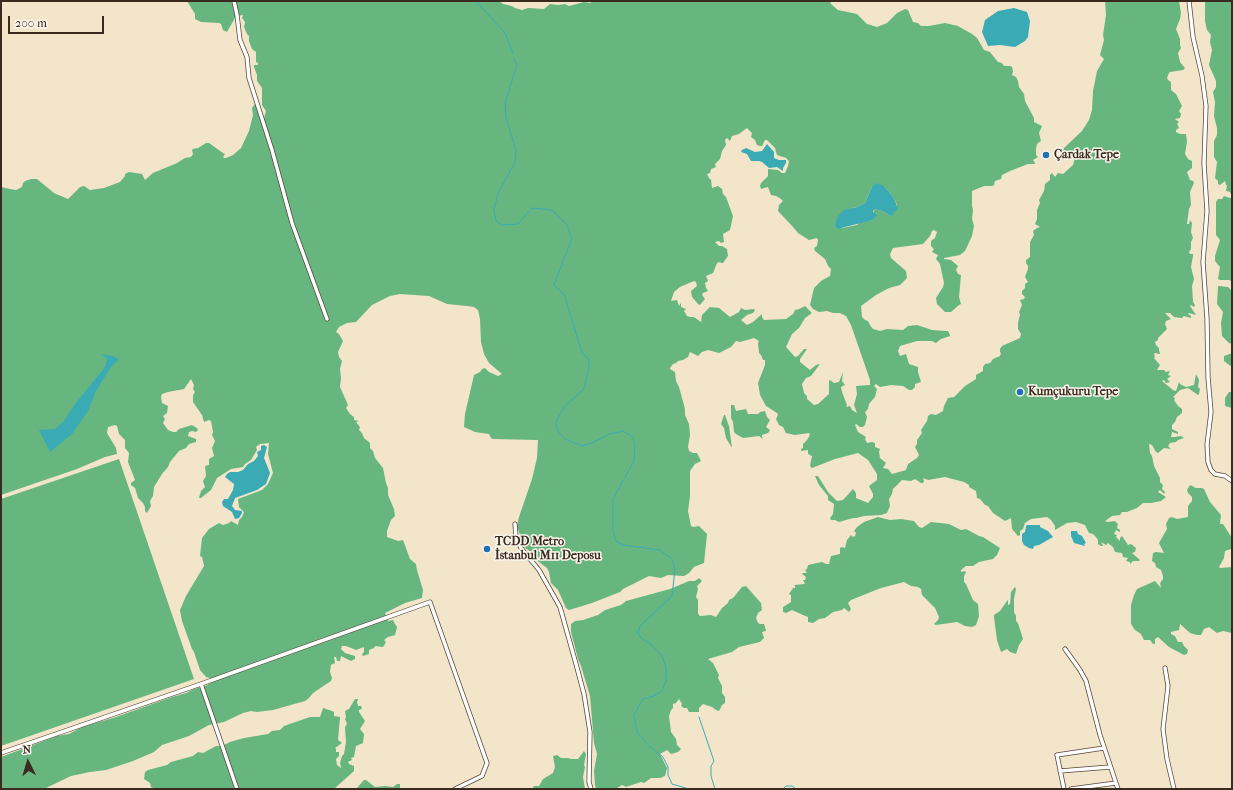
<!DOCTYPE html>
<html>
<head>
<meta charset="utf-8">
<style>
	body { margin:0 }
	#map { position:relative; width:1233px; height:790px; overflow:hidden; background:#f2e5ca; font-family:"IM FELL French Canon",serif }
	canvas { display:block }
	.frame { position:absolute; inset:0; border:2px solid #3b2a1e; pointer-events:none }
	.north { position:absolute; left:8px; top:742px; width:40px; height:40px; -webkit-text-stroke:3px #fbf7ec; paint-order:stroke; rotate:355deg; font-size:11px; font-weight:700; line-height:16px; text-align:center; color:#3b2a1e }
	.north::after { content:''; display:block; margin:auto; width:14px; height:18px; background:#3b2a1e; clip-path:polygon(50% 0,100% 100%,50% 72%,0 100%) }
	.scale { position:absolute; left:8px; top:16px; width:96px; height:18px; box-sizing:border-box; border:2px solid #3b2a1e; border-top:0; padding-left:5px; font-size:12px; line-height:14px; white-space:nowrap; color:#3b2a1e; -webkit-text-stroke:3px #fbf7ec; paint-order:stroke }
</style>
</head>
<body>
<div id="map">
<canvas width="1233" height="790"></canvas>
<div class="frame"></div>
<div class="north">N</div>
<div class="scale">200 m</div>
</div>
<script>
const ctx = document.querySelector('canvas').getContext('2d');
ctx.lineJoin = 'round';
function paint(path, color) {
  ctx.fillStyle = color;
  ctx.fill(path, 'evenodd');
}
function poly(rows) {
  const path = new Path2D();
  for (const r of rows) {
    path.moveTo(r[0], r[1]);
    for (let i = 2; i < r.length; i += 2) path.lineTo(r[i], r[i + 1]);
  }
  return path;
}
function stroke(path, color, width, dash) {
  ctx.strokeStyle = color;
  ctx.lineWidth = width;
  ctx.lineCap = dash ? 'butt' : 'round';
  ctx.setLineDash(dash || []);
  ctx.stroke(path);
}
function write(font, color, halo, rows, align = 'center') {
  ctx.font = font + ' "IM FELL French Canon",serif';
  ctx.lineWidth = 3;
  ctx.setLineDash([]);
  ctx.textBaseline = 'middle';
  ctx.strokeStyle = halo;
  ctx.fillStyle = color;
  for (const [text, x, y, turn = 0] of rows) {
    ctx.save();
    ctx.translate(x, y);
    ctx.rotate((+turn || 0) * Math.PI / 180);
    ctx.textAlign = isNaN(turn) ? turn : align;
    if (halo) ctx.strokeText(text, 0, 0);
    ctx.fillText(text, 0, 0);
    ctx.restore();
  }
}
paint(poly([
	[187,1,499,1,503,4,512,6,515,8,522,10,528,8,544,9,550,4,558,5,565,4,569,6,584,2,590,3,593,1,830,1,831,4,838,10,857,14,867,24,877,27,887,23,897,13,905,9,908,10,913,22,918,23,921,26,929,26,945,23,958,26,972,34,977,38,984,50,990,52,998,62,1002,63,1004,66,1010,66,1012,67,1013,71,1012,75,1016,77,1018,81,1019,87,1024,94,1025,101,1034,118,1034,122,1042,126,1039,133,1041,141,1037,144,1036,149,1036,155,1038,157,1033,160,1035,163,1035,164,1028,164,1010,171,1002,175,1001,179,995,181,994,185,992,186,984,186,972,191,972,206,973,210,972,219,974,226,972,236,965,251,960,255,944,258,944,259,951,260,958,266,956,270,958,274,961,275,959,297,961,304,959,305,951,312,945,312,937,304,936,298,943,287,944,283,940,264,936,259,938,255,932,252,934,249,931,246,931,241,935,238,937,232,934,230,932,231,930,236,923,244,893,248,890,254,891,258,906,271,907,278,900,285,889,288,876,295,861,306,862,317,865,320,868,321,870,325,873,329,880,331,887,329,903,330,908,326,917,325,932,330,946,331,948,331,950,335,950,336,941,339,936,343,932,341,917,341,900,346,898,351,900,356,906,354,909,364,918,367,918,372,921,382,915,384,915,387,912,390,909,390,903,386,891,385,880,387,876,384,874,386,877,389,875,397,869,404,868,409,865,412,867,417,865,425,863,427,860,427,856,424,855,425,858,432,866,437,865,439,867,443,872,442,875,443,875,447,880,449,879,452,880,458,886,463,883,468,888,469,892,474,906,470,908,464,917,458,919,455,915,447,917,444,917,440,922,433,921,430,927,421,928,416,931,414,936,415,943,411,944,406,948,398,954,397,965,386,976,379,976,375,983,371,983,367,985,364,990,363,993,359,1000,356,1001,353,1000,352,1000,349,1002,346,1020,338,1021,334,1018,329,1018,322,1020,315,1019,312,1022,305,1020,300,1024,299,1025,297,1022,294,1022,291,1025,288,1025,284,1028,282,1025,277,1028,269,1028,266,1026,263,1026,260,1030,257,1030,242,1034,235,1033,231,1037,228,1040,227,1035,224,1037,219,1037,210,1040,203,1039,200,1044,191,1045,184,1050,180,1050,175,1052,173,1055,177,1058,173,1063,174,1073,165,1075,158,1074,153,1071,153,1067,157,1062,160,1061,155,1064,148,1082,131,1089,120,1092,110,1093,91,1097,71,1104,59,1100,55,1104,40,1103,35,1106,15,1105,1,1179,1,1181,13,1180,19,1176,29,1180,39,1180,45,1181,48,1178,53,1180,62,1185,68,1183,70,1170,72,1169,73,1167,78,1168,80,1171,82,1171,90,1176,94,1182,106,1179,111,1181,114,1180,118,1175,119,1179,122,1177,124,1179,128,1176,130,1176,132,1180,134,1186,134,1187,142,1185,154,1188,159,1192,161,1192,168,1187,172,1190,180,1193,181,1194,183,1190,192,1191,205,1189,209,1187,224,1189,224,1190,220,1192,223,1191,232,1193,238,1191,242,1191,249,1189,252,1190,254,1193,254,1193,256,1191,267,1194,279,1192,286,1193,302,1195,305,1194,307,1191,305,1190,306,1196,315,1189,313,1188,314,1191,316,1191,318,1184,316,1182,318,1174,317,1170,313,1165,313,1171,319,1166,321,1165,324,1167,329,1158,338,1158,340,1155,342,1156,345,1159,348,1159,350,1160,354,1159,354,1155,353,1154,354,1155,357,1154,358,1160,365,1157,370,1164,370,1166,372,1170,371,1168,375,1171,376,1167,379,1170,382,1166,383,1164,380,1162,381,1173,390,1176,391,1179,382,1180,384,1186,387,1194,385,1196,374,1199,380,1198,387,1200,389,1199,394,1198,395,1188,388,1180,390,1173,397,1175,398,1174,400,1178,406,1182,409,1182,413,1177,417,1175,422,1172,425,1172,429,1178,432,1178,434,1172,432,1171,437,1175,437,1181,436,1184,438,1178,440,1176,442,1170,443,1168,446,1171,449,1164,448,1158,453,1156,452,1152,445,1149,444,1150,453,1152,456,1154,466,1160,478,1160,482,1163,485,1162,489,1165,492,1164,494,1160,490,1158,492,1166,497,1161,501,1151,503,1143,503,1137,508,1127,512,1122,512,1120,515,1112,516,1105,521,1108,522,1115,521,1118,524,1117,528,1120,530,1120,532,1116,530,1114,534,1117,535,1116,537,1120,541,1120,538,1122,536,1128,545,1131,544,1136,548,1135,552,1132,553,1140,560,1139,561,1133,561,1130,564,1130,562,1126,561,1128,558,1123,557,1122,553,1115,552,1113,547,1108,543,1106,545,1101,542,1103,546,1101,546,1098,544,1098,540,1096,537,1093,534,1089,533,1085,525,1076,522,1067,523,1055,530,1055,526,1051,520,1047,517,1031,519,1025,523,1023,529,1020,531,1020,535,1018,536,1012,529,1011,518,1005,521,993,513,988,506,985,505,980,499,977,498,976,491,969,487,969,485,964,482,945,477,928,480,923,478,924,481,923,483,921,483,915,479,911,481,902,480,893,489,892,494,889,499,890,506,887,513,881,515,864,516,856,518,853,518,839,522,835,520,831,520,830,518,833,514,834,504,828,500,828,496,819,485,815,476,818,476,828,492,837,501,843,500,853,489,856,493,856,498,868,503,873,497,873,494,869,486,877,480,877,474,868,460,858,453,835,459,812,468,810,466,812,456,808,454,808,450,801,451,801,449,803,448,803,444,807,440,810,435,809,433,795,435,786,433,783,427,779,425,776,419,778,415,777,413,766,406,760,395,758,383,765,365,765,360,763,360,761,355,759,353,758,343,759,341,754,338,740,342,736,341,731,347,719,353,708,350,702,352,698,356,690,352,688,357,683,360,678,361,676,363,673,364,670,368,670,369,675,372,676,381,679,387,685,409,685,415,689,424,690,435,688,447,689,451,693,453,697,453,701,461,695,464,690,471,690,496,688,511,691,526,693,527,699,526,707,534,704,563,694,567,689,573,684,576,668,575,661,578,649,576,623,589,620,592,592,603,569,610,566,608,558,590,551,583,549,572,547,568,539,562,531,552,524,547,517,526,519,517,532,479,537,458,538,440,493,439,491,438,489,434,475,432,464,427,465,414,474,375,480,372,482,369,485,368,489,372,498,376,502,374,489,363,484,354,481,342,480,319,478,310,474,307,467,306,447,304,429,296,400,294,390,296,372,305,356,322,347,323,339,327,336,332,339,334,343,341,338,352,339,357,342,361,340,369,341,378,340,387,348,405,346,408,350,414,354,417,354,420,359,421,356,422,360,427,359,430,362,433,364,438,370,443,370,448,373,451,375,458,383,468,386,483,388,488,388,495,394,509,395,516,391,520,387,531,387,537,398,541,403,540,410,559,416,564,417,570,423,590,422,598,405,603,385,613,388,621,393,620,395,624,397,627,395,635,388,637,384,640,386,642,383,647,375,646,374,648,369,650,369,654,363,656,362,654,364,652,364,647,356,650,346,646,342,646,341,649,345,653,355,656,355,659,351,661,341,656,340,661,337,661,336,657,334,657,335,663,331,665,330,672,332,678,331,681,313,693,309,698,305,701,273,710,257,712,251,711,243,713,224,722,209,725,189,736,162,745,154,752,133,761,106,770,90,772,71,776,44,789,1,789,1,757,57,736,69,734,82,727,116,717,172,697,186,693,194,689,205,686,211,683,210,678,206,677,200,670,194,652,192,649,182,621,180,610,186,596,204,566,202,557,200,556,202,538,209,529,219,523,223,525,229,523,231,521,238,525,239,520,242,517,244,512,239,507,238,499,262,490,268,484,273,473,268,454,269,443,260,444,256,447,257,450,251,460,245,464,243,467,231,469,217,478,211,490,201,498,199,498,201,491,205,487,203,481,206,476,205,466,209,465,209,459,214,456,212,448,215,441,212,435,213,432,211,421,209,420,204,422,202,415,193,402,193,395,195,392,193,389,194,385,191,379,184,389,168,392,162,394,161,397,162,403,168,406,167,413,163,416,165,419,163,423,168,430,173,432,176,432,179,429,192,425,197,428,198,430,196,432,192,431,189,432,188,436,196,439,196,442,189,444,186,448,179,451,170,462,168,467,162,474,154,487,153,496,150,501,151,506,147,513,145,511,145,507,143,503,138,498,135,488,131,485,131,483,135,480,128,462,129,453,125,448,125,440,119,434,117,426,115,425,108,427,107,433,116,448,117,454,105,457,77,469,1,495,1,187,10,189,16,190,22,187,23,183,25,181,31,179,37,179,54,193,68,199,80,187,84,186,90,190,104,188,120,182,125,176,125,174,129,172,142,174,145,180,153,173,177,163,185,158,191,157,193,154,192,150,193,149,198,148,206,143,209,143,223,153,225,154,223,157,224,158,226,158,233,155,241,148,249,131,253,115,252,108,255,104,263,119,264,118,266,111,262,105,262,88,257,81,257,75,254,67,254,65,258,65,258,63,256,62,256,52,252,49,249,41,249,36,247,34,244,27,245,22,242,18,243,15,236,16,227,32,223,30,221,24,219,23,201,22,195,19,195,14],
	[747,128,752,133,751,137,755,140,757,145,760,146,762,146,765,140,767,140,775,148,777,155,786,158,789,161,788,166,785,173,782,173,778,170,768,169,768,176,761,183,760,186,761,189,768,187,771,195,776,196,781,199,783,201,779,205,778,211,793,227,798,233,809,240,817,238,818,240,817,246,814,248,815,251,825,259,828,266,831,269,830,276,821,281,814,288,810,305,813,309,819,312,827,311,833,313,840,313,846,316,851,325,870,380,870,385,856,386,857,394,854,405,857,413,852,410,850,406,846,407,847,405,842,392,841,387,845,385,842,381,843,372,839,382,834,383,830,380,829,381,829,394,818,404,814,405,807,399,807,396,804,393,802,384,806,378,811,376,820,364,816,365,810,370,800,362,800,359,807,349,804,349,798,356,795,357,786,347,792,334,799,328,805,318,812,313,805,306,799,309,795,310,793,314,786,319,764,320,762,317,762,314,753,322,747,325,741,320,747,315,753,313,755,310,754,309,745,310,741,308,739,312,730,317,719,308,710,307,702,315,701,322,694,317,690,317,687,316,684,311,686,309,681,307,681,303,679,306,677,300,671,301,674,292,680,287,694,281,696,282,697,286,691,291,692,297,698,304,700,305,705,299,702,295,703,293,708,291,706,288,705,283,708,281,706,276,713,273,717,263,720,262,721,263,723,263,728,256,727,249,722,246,719,246,715,242,719,241,721,243,724,242,723,234,730,230,733,216,726,197,723,194,722,189,718,186,712,188,711,180,709,178,707,174,710,173,711,169,716,167,715,164,720,159,722,151,726,145,725,140,727,138,730,141,732,136,739,134],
	[884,186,894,198,897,205,891,216,882,211,874,209,873,220,860,222,857,225,842,228,852,208,857,207,865,203,872,187],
	[1205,1,1232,1,1232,281,1231,281,1229,280,1220,280,1218,279,1220,267,1215,261,1215,256,1220,240,1216,235,1216,202,1218,199,1222,199,1224,196,1230,198,1232,197,1230,192,1226,191,1227,185,1226,185,1225,181,1220,185,1218,184,1218,181,1215,178,1217,162,1214,157,1214,141,1217,135,1217,128,1214,116,1215,102,1213,92,1216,87,1216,81,1209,65,1212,50,1210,42,1211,35,1207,30,1205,21],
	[1218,286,1228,287,1232,291,1232,344,1229,343,1222,336,1221,323,1223,312,1217,304],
	[1232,353,1232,367,1224,361,1224,356],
	[1229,392,1232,392,1232,408,1225,406,1225,398],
	[731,405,734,405,736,411,746,409,748,414,758,414,760,412,765,411,767,417,770,420,766,427,770,430,768,433,762,435,762,437,763,439,759,436,743,438,736,434,734,432,733,422,731,418],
	[724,415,725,415,729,426,732,448,726,438,724,428,721,424],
	[119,459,194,679,1,746,1,499],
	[1190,485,1196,488,1202,488,1204,489,1210,502,1221,515,1220,524,1223,524,1232,538,1231,549,1225,551,1224,558,1219,567,1220,568,1232,567,1232,633,1223,631,1217,633,1209,627,1204,629,1201,635,1197,635,1190,633,1180,624,1179,630,1171,632,1171,634,1175,636,1178,642,1182,642,1184,646,1188,650,1187,654,1184,655,1169,647,1158,637,1155,639,1155,644,1153,644,1150,640,1144,640,1141,634,1135,630,1131,624,1131,605,1134,595,1137,589,1155,581,1161,588,1160,583,1163,579,1163,576,1161,570,1156,567,1155,563,1152,561,1153,553,1156,552,1164,553,1159,543,1167,529,1166,524,1169,518,1172,517,1177,519,1188,517,1188,506,1192,501,1192,497,1188,493,1187,490],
	[878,517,890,520,901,519,914,521,919,527,922,528,931,522,949,524,961,530,966,529,979,536,983,537,1000,548,997,555,993,559,979,562,973,566,966,566,961,570,961,572,965,571,966,572,964,576,964,582,966,584,973,600,978,604,979,616,976,625,972,627,965,626,957,622,936,625,934,624,938,620,939,617,935,608,922,595,921,589,918,587,911,586,904,582,881,588,851,600,848,603,851,609,849,612,844,608,842,610,833,612,825,618,819,619,813,623,808,622,808,617,803,615,792,610,786,613,783,612,783,607,791,602,791,595,789,594,793,588,795,588,795,586,794,585,805,584,803,580,805,580,806,577,802,574,803,573,807,573,805,570,807,569,808,565,822,562,826,564,829,564,831,556,840,554,840,548,842,547,845,548,847,540,851,535,853,537,855,536,856,533,854,531,857,527,864,522],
	[699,578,702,581,697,586,698,589,696,597,698,600,698,614,700,616,711,615,716,617,722,608,728,603,729,600,733,598,742,587,746,586,761,603,762,610,758,613,756,618,758,623,760,624,764,624,765,627,766,631,762,632,764,638,760,642,739,647,732,652,708,659,713,663,719,675,718,678,722,686,722,693,725,697,725,703,722,705,719,711,716,710,712,707,703,704,699,708,699,712,689,712,687,708,684,708,681,706,682,704,679,699,676,703,673,704,673,708,671,710,669,716,671,732,676,739,677,745,681,749,678,752,671,754,667,750,660,754,667,768,665,776,660,778,651,778,647,781,644,783,641,782,626,787,622,785,616,789,596,789,595,785,594,771,597,754,594,743,590,696,581,666,578,659,571,632,571,624,575,621,583,620,598,615,605,610,621,605,626,601,670,589,689,581,695,581],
	[1015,587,1016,589,1014,599,1014,612,1016,616,1016,621,1018,623,1023,639,1019,645,1016,654,1010,652,1007,649,1001,652,997,640,994,617,994,615,1000,611,1007,601,1008,600,1008,605,1010,604,1011,592],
	[355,699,358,699,357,702,358,706,361,706,362,709,359,710,359,712,365,721,360,729,364,734,363,743,356,746,354,757,351,758,352,760,348,762,349,764,354,766,354,771,334,789,155,789,151,787,150,783,144,779,145,772,148,770,167,765,171,762,193,756,198,752,203,753,216,746,222,746,230,742,244,738,268,734,272,731,280,730,284,726,310,717,320,717,323,708,332,711,334,712,334,716,340,717,338,740,342,743,335,748,336,749,336,752,339,752,339,756,336,759,337,765,341,768,340,763,342,756,344,754,346,742,345,727,347,724,345,719,346,717,345,711,349,709],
	[584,751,586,754,584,765,585,767,583,777,585,789,535,789,533,787,534,786,539,786,543,779,553,773,555,767,553,756,557,755,561,758,568,758,571,759,578,759],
	[364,780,366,780,375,787,385,786,393,787,397,784,400,784,400,788,399,789,356,789]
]), '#67b680');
paint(poly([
	[1014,8,1027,12,1030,21,1028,37,1025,41,1015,47,1000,45,988,46,982,32,985,20,998,11],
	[767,144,774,152,774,158,779,160,786,160,786,163,783,168,783,171,777,167,769,168,762,162,759,161,751,161,747,154,741,152,742,150,746,148,755,152,762,151],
	[877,183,884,186,894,198,898,209,894,212,893,215,891,216,882,211,874,209,873,212,877,215,873,220,837,229,835,224,839,215,844,210,857,207,865,203,872,187],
	[102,354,112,356,119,359,111,367,96,391,88,411,72,434,50,452,39,430,55,429,64,421,75,404,105,367,107,359],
	[264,445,267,447,264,458,270,473,266,484,257,490,235,498,232,506,235,510,242,511,242,513,239,518,235,519,232,512,223,506,222,502,224,499,228,499,233,490,234,484,225,477,227,474,230,472,238,472,243,470,248,464,254,461,258,456,257,452,261,450,261,446],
	[1027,525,1040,525,1040,527,1048,531,1053,537,1039,545,1034,546,1033,549,1029,548,1024,545,1022,541,1022,534,1025,532,1026,526],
	[1071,531,1077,531,1078,534,1082,536,1086,543,1084,544,1085,546,1074,543,1071,536]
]), '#3aabb5');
stroke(poly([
	[476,1,505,33,513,54],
	[514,58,517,65,505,103,506,118,516,150,515,162,498,193,494,210,496,221,502,225,518,224,532,208,552,210,567,225,572,238,554,285,564,294,582,353,589,359,589,368,584,389,564,407,556,422,557,430,565,439,582,446,592,443,609,434,623,431,633,437,635,445,634,461,613,499,613,531,616,541,623,545,660,550,672,559,675,569,672,596,640,626,638,633,641,638,652,645,662,656,666,668,666,681,662,691,654,696,643,699,634,715,637,732,649,746,663,757,668,767,668,775,672,784,689,789],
	[699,717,714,761,711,766,711,776,715,789],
	[783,789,786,786,792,786,796,789]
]), '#3aabb5', 1);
const minor = poly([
	[234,1,237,15,240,40,247,57,249,78,272,150,292,223,327,319],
	[1189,1,1193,37,1202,76,1206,106,1204,163,1207,211,1203,262,1207,319,1208,377,1211,412,1207,445,1208,462,1211,470,1215,474,1225,476,1232,481],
	[515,524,516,538,521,548,539,570,560,607,576,664,584,694,590,732,589,782,591,789],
	[1065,649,1080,670,1086,681,1100,735,1118,789],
	[1165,668,1168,686,1163,729,1167,759,1174,789],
	[201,684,237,789],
	[1,753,201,684,430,602,487,763,482,776,455,789],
	[1060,771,1110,767],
	[1064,789,1057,755,1104,748],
	[1071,789,1116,783]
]);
stroke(minor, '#564638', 5);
stroke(minor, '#fff', 3.5);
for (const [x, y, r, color] of [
	[1046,155,4,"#1f6fb2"],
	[1020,392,4,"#1f6fb2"],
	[487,549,4,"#1f6fb2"]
]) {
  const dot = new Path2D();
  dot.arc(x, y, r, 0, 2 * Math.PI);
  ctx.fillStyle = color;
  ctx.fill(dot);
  stroke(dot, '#fbf7ec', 1.5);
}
write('bold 12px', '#3b2a1e', '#fbf7ec', [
	["Çardak Tepe",1054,155],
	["Kumçukuru Tepe",1028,392],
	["TCDD Metro",495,542],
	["İstanbul M11 Deposu",495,556]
], 'left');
</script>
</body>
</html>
